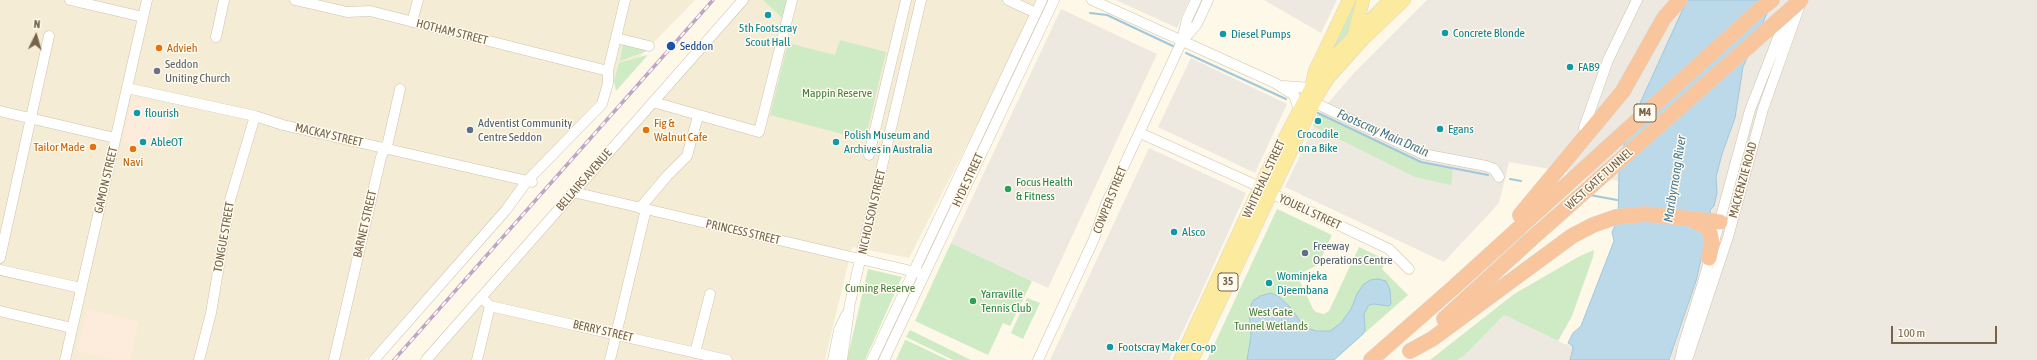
<!DOCTYPE html>
<html>
<head>
<meta charset="utf-8">
<style>
	body { margin:0 }
	#map { position:relative; width:2037px; height:360px; overflow:hidden; background:#fdf8e7; font-family:"Asap Condensed",sans-serif }
	canvas { display:block }
	.north { position:absolute; left:16px; top:16px; width:40px; height:40px; -webkit-text-stroke:3px #fffbee; paint-order:stroke; rotate:5deg; font-size:11px; font-weight:700; line-height:16px; text-align:center; color:#78634a }
	.north::after { content:''; display:block; margin:auto; width:14px; height:18px; background:#78634a; clip-path:polygon(50% 0,100% 100%,50% 72%,0 100%) }
	.scale { position:absolute; left:1891px; top:326px; width:106px; height:18px; box-sizing:border-box; border:2px solid #78634a; border-top:0; padding-left:5px; font-size:12px; line-height:14px; white-space:nowrap; color:#78634a; -webkit-text-stroke:3px #fffbee; paint-order:stroke }
</style>
</head>
<body>
<div id="map">
<canvas width="2037" height="360"></canvas>
<div class="north">N</div>
<div class="scale">100 m</div>
</div>
<script>
const ctx = document.querySelector('canvas').getContext('2d');
ctx.lineJoin = 'round';
function paint(path, color) {
  ctx.fillStyle = color;
  ctx.fill(path, 'evenodd');
}
function poly(rows) {
  const path = new Path2D();
  for (const r of rows) {
    path.moveTo(r[0], r[1]);
    for (let i = 2; i < r.length; i += 2) path.lineTo(r[i], r[i + 1]);
  }
  return path;
}
function stroke(path, color, width, dash) {
  ctx.strokeStyle = color;
  ctx.lineWidth = width;
  ctx.lineCap = dash ? 'butt' : 'round';
  ctx.setLineDash(dash || []);
  ctx.stroke(path);
}
function write(font, color, halo, rows, align = 'center') {
  ctx.font = font + ' "Asap Condensed",sans-serif';
  ctx.lineWidth = 3;
  ctx.setLineDash([]);
  ctx.textBaseline = 'middle';
  ctx.strokeStyle = halo;
  ctx.fillStyle = color;
  for (const [text, x, y, turn = 0] of rows) {
    ctx.save();
    ctx.translate(x, y);
    ctx.rotate((+turn || 0) * Math.PI / 180);
    ctx.textAlign = isNaN(turn) ? turn : align;
    if (halo) ctx.strokeText(text, 0, 0);
    ctx.fillText(text, 0, 0);
    ctx.restore();
  }
}
paint(poly([
	[0,0,695,0,583,115,366,360,0,360],
	[743,0,1041,0,909,258,852,247,825,360,426,360]
]), '#f5ecd5');
paint(poly([
	[132,98,150,102,148,113,171,118,164,151,122,142],
	[87,309,139,322,130,360,114,360,77,351]
]), '#fdebdb');
paint(poly([
	[1116,0,1189,0,1177,28],
	[1264,0,1337,0,1321,33],
	[1427,0,1687,0,1626,134,1619,181,1509,162,1499,203,1444,262,1285,187,1321,111,1354,73],
	[1773,0,2037,0,2037,360,1670,360,1696,281,1710,210,1714,205,1717,193,1716,177,1722,154,1735,118,1743,67],
	[1061,9,1157,54,1048,288,951,243],
	[1191,58,1287,104,1255,173,1158,127],
	[1149,148,1246,193,1200,295,1169,360,1050,360],
	[1504,315,1564,344,1572,345,1573,348,1570,360,1457,360,1464,356]
]), '#ede9e1');
paint(poly([
	[763,0,787,0,782,18,776,12],
	[1353,0,1358,0,1352,18,1349,34,1334,50,1332,50],
	[840,40,886,52,865,140,770,115,788,43,835,55],
	[623,44,647,50,647,51,620,61],
	[647,55,647,56,616,91,614,81,619,63],
	[1318,113,1421,162,1453,168,1451,185,1415,177,1313,126],
	[1277,209,1332,235,1318,265,1297,275,1313,309,1316,312,1324,314,1329,311,1359,247,1386,260,1382,269,1408,295,1334,360,1207,360],
	[951,243,1032,281,1010,326,1003,323,988,355,915,321],
	[1594,250,1593,257,1572,316,1558,341,1504,315,1464,356,1457,360,1430,360,1514,294,1580,256],
	[868,269,902,277,865,360,847,360],
	[1027,298,1040,303,1023,339,1011,333],
	[910,330,971,360,953,360,906,337],
	[905,340,906,340,948,360,896,360]
]), '#ceebc5');
const water = poly([
	[1687,0,1773,0,1743,67,1735,118,1722,154,1716,177,1717,193,1714,206,1710,210,1711,216,1696,281,1669,360,1570,360,1573,348,1572,345,1568,343,1573,333,1581,326,1614,241,1612,232,1618,219,1619,173,1626,134,1687,0],
	[1378,279,1386,281,1390,290,1391,304,1389,306,1374,304,1369,305,1364,314,1365,330,1363,334,1334,360,1247,360,1251,336,1249,309,1253,301,1260,296,1271,293,1278,296,1291,308,1304,327,1316,331,1330,331,1341,323,1351,309,1357,294,1363,285,1370,280,1378,279]
]);
paint(water, '#bbd9e8');
stroke(water, '#a1c7da', 1);
stroke(poly([
	[1090,13,1107,15,1175,47],
	[1186,53,1286,99],
	[1318,113,1421,162,1488,175],
	[1510,179,1521,181],
	[1590,195,1617,200]
]), '#a1c7da', 2);
const minor = poly([
	[70,0,143,17],
	[295,0,347,12,370,11,608,71],
	[1008,0,1036,13],
	[1092,0,1275,83,1294,95,1299,109],
	[412,22,418,0],
	[216,37,224,0],
	[616,38,649,46],
	[1184,39,1197,24,1208,0],
	[1284,86,1311,88],
	[127,88,255,116,283,125,532,182],
	[653,102,759,132,792,0],
	[1313,102,1423,154,1486,166,1494,169,1499,177],
	[0,111,115,138],
	[1584,128,1608,60,1637,0],
	[1140,133,1260,187],
	[869,155,906,0],
	[573,192,920,273],
	[1271,193,1389,249,1409,269],
	[640,208,667,176,687,156,698,116],
	[0,258,49,36],
	[0,270,81,288],
	[481,297,490,306,727,360],
	[0,311,72,328],
	[695,353,710,294],
	[65,360,147,0],
	[199,360,211,313,230,200,255,116],
	[334,360,381,157,388,142,400,89],
	[374,360,506,210,527,181,602,104,608,83,608,71,625,0],
	[426,360,743,0],
	[477,360,490,306],
	[610,360,646,209],
	[833,360,839,330,846,315],
	[842,360,850,303,921,0],
	[872,360,1042,0],
	[884,360,1054,0],
	[1038,360,1094,239,1106,204,1182,41,1187,19,1196,0],
	[1680,360,1683,346,1704,279,1750,110,1787,15],
	[1687,360,1728,237,1763,109,1801,2]
]);
const major = poly([
	[1354,35,1363,0],
	[1318,76,1333,58,1390,0],
	[1180,360,1266,174,1311,88,1315,71,1349,0],
	[1192,360,1318,94,1328,78,1363,39,1404,0]
]);
const highway = poly([
	[1520,215,1623,91,1664,18,1680,0],
	[1694,221,1705,226,1710,233,1712,243,1709,258],
	[1444,319,1529,241],
	[1410,351,1432,339,1572,236,1593,225,1616,217,1645,214,1720,222],
	[1371,360,1453,288,1759,10,1772,0]
]);
stroke(minor, '#cfc2ac', 11);
stroke(major, '#dcd6d0', 14);
stroke(highway, '#dcd6d0', 16);
stroke(minor, '#fff', 10);
stroke(major, '#fcea9f', 13);
stroke(highway, '#f8c59d', 15);
const rail = poly([
	[394,360,713,0]
]);
stroke(rail, '#bea5c8', 3.5);
stroke(rail, '#fffbee', 2, [6]);
const highwayBridge = poly([
	[1529,241,1801,0]
]);
stroke(highwayBridge, '#dcd6d0', 16, []);
stroke(highwayBridge, '#f8c59d', 15);
for (const [x, y, r, color] of [
	[768,15,4,"#0f9aa8"],
	[1445,33,4,"#0f9aa8"],
	[1223,34,4,"#0f9aa8"],
	[671,46,5,"#1a4fb4"],
	[159,48,4,"#e8710a"],
	[1570,67,4,"#0f9aa8"],
	[157,71,4,"#6b7280"],
	[137,113,4,"#0f9aa8"],
	[1318,121,4,"#0f9aa8"],
	[1440,129,4,"#0f9aa8"],
	[470,130,4,"#5c6f8a"],
	[646,130,4,"#e8710a"],
	[143,142,4,"#0f9aa8"],
	[836,142,4,"#0f9aa8"],
	[93,147,4,"#e8710a"],
	[133,149,4,"#e8710a"],
	[1008,189,4,"#2e9e5b"],
	[1174,232,4,"#0f9aa8"],
	[1305,253,4,"#5c6f8a"],
	[1269,283,4,"#0f9aa8"],
	[973,301,4,"#2e9e5b"],
	[1110,347,4,"#0f9aa8"]
]) {
  const dot = new Path2D();
  dot.arc(x, y, r, 0, 2 * Math.PI);
  ctx.fillStyle = color;
  ctx.fill(dot);
  stroke(dot, '#fffbee', 1.5);
}
for (const [x, y, w] of [
	[1645,113,22],
	[1228,282,20]
]) {
  const box = new Path2D();
  box.roundRect(x - w / 2, y - 9, w, 18, 3);
  ctx.fillStyle = '#fffbee';
  ctx.fill(box);
  stroke(box, '#78634a', 1);
}
write('bold 11px', '#78634a', null, [
	["M4",1645,113],
	["35",1228,282]
]);
write('12px', '#0d838f', '#fffbee', [
	["5th Footscray",768,28,"center"],
	["Scout Hall",768,42,"center"],
	["Concrete Blonde",1453,33],
	["Diesel Pumps",1231,34],
	["FAB9",1578,67],
	["flourish",145,113],
	["Egans",1448,129],
	["Crocodile",1318,134,"center"],
	["on a Bike",1318,148,"center"],
	["Polish Museum and",844,135],
	["Archives in Australia",844,149],
	["AbleOT",151,142],
	["Alsco",1182,232],
	["Wominjeka",1277,276],
	["Djeembana",1277,290],
	["Footscray Maker Co-op",1118,347]
], 'left');
write('12px', '#78634a', '#fffbee', [
	["HOTHAM STREET",452,32,14],
	["MACKAY STREET",329,135,13],
	["WHITEHALL STREET",1264,179,-65],
	["WEST GATE TUNNEL",1599,179,-42],
	["GAMON STREET",106,180,-77],
	["BELLAIRS AVENUE",584,180,-49],
	["HYDE STREET",968,180,-65],
	["MACKENZIE ROAD",1743,180,-75],
	["COWPER STREET",1110,200,-68],
	["NICHOLSON STREET",872,212,-77],
	["YOUELL STREET",1310,212,25],
	["BARNET STREET",365,224,-77],
	["PRINCESS STREET",743,232,13],
	["TONGUE STREET",224,237,-80],
	["BERRY STREET",603,331,13]
]);
write('12px', '#164399', '#fffbee', [
	["Seddon",680,46]
], 'left');
write('12px', '#c56008', '#fffbee', [
	["Advieh",167,48],
	["Fig &",654,123],
	["Walnut Cafe",654,137],
	["Tailor Made",85,147,"right"],
	["Navi",133,162,"center"]
], 'left');
write('12px', '#5b616d', '#fffbee', [
	["Seddon",165,64],
	["Uniting Church",165,78]
], 'left');
write('12px', '#497e42', '#fffbee', [
	["Mappin Reserve",837,93],
	["Cuming Reserve",880,288],
	["West Gate",1271,312],
	["Tunnel Wetlands",1271,326]
]);
write('12px', '#4e5e75', '#fffbee', [
	["Adventist Community",478,123],
	["Centre Seddon",478,137],
	["Freeway",1313,246],
	["Operations Centre",1313,260]
], 'left');
write('12px', '#27864d', '#fffbee', [
	["Focus Health",1016,182],
	["& Fitness",1016,196],
	["Yarraville",981,294],
	["Tennis Club",981,308]
], 'left');
write('italic 13px', '#467893', '#fffbee', [
	["Footscray Main Drain",1383,133,24],
	["Maribyrnong River",1675,179,-81]
]);
</script>
</body>
</html>
